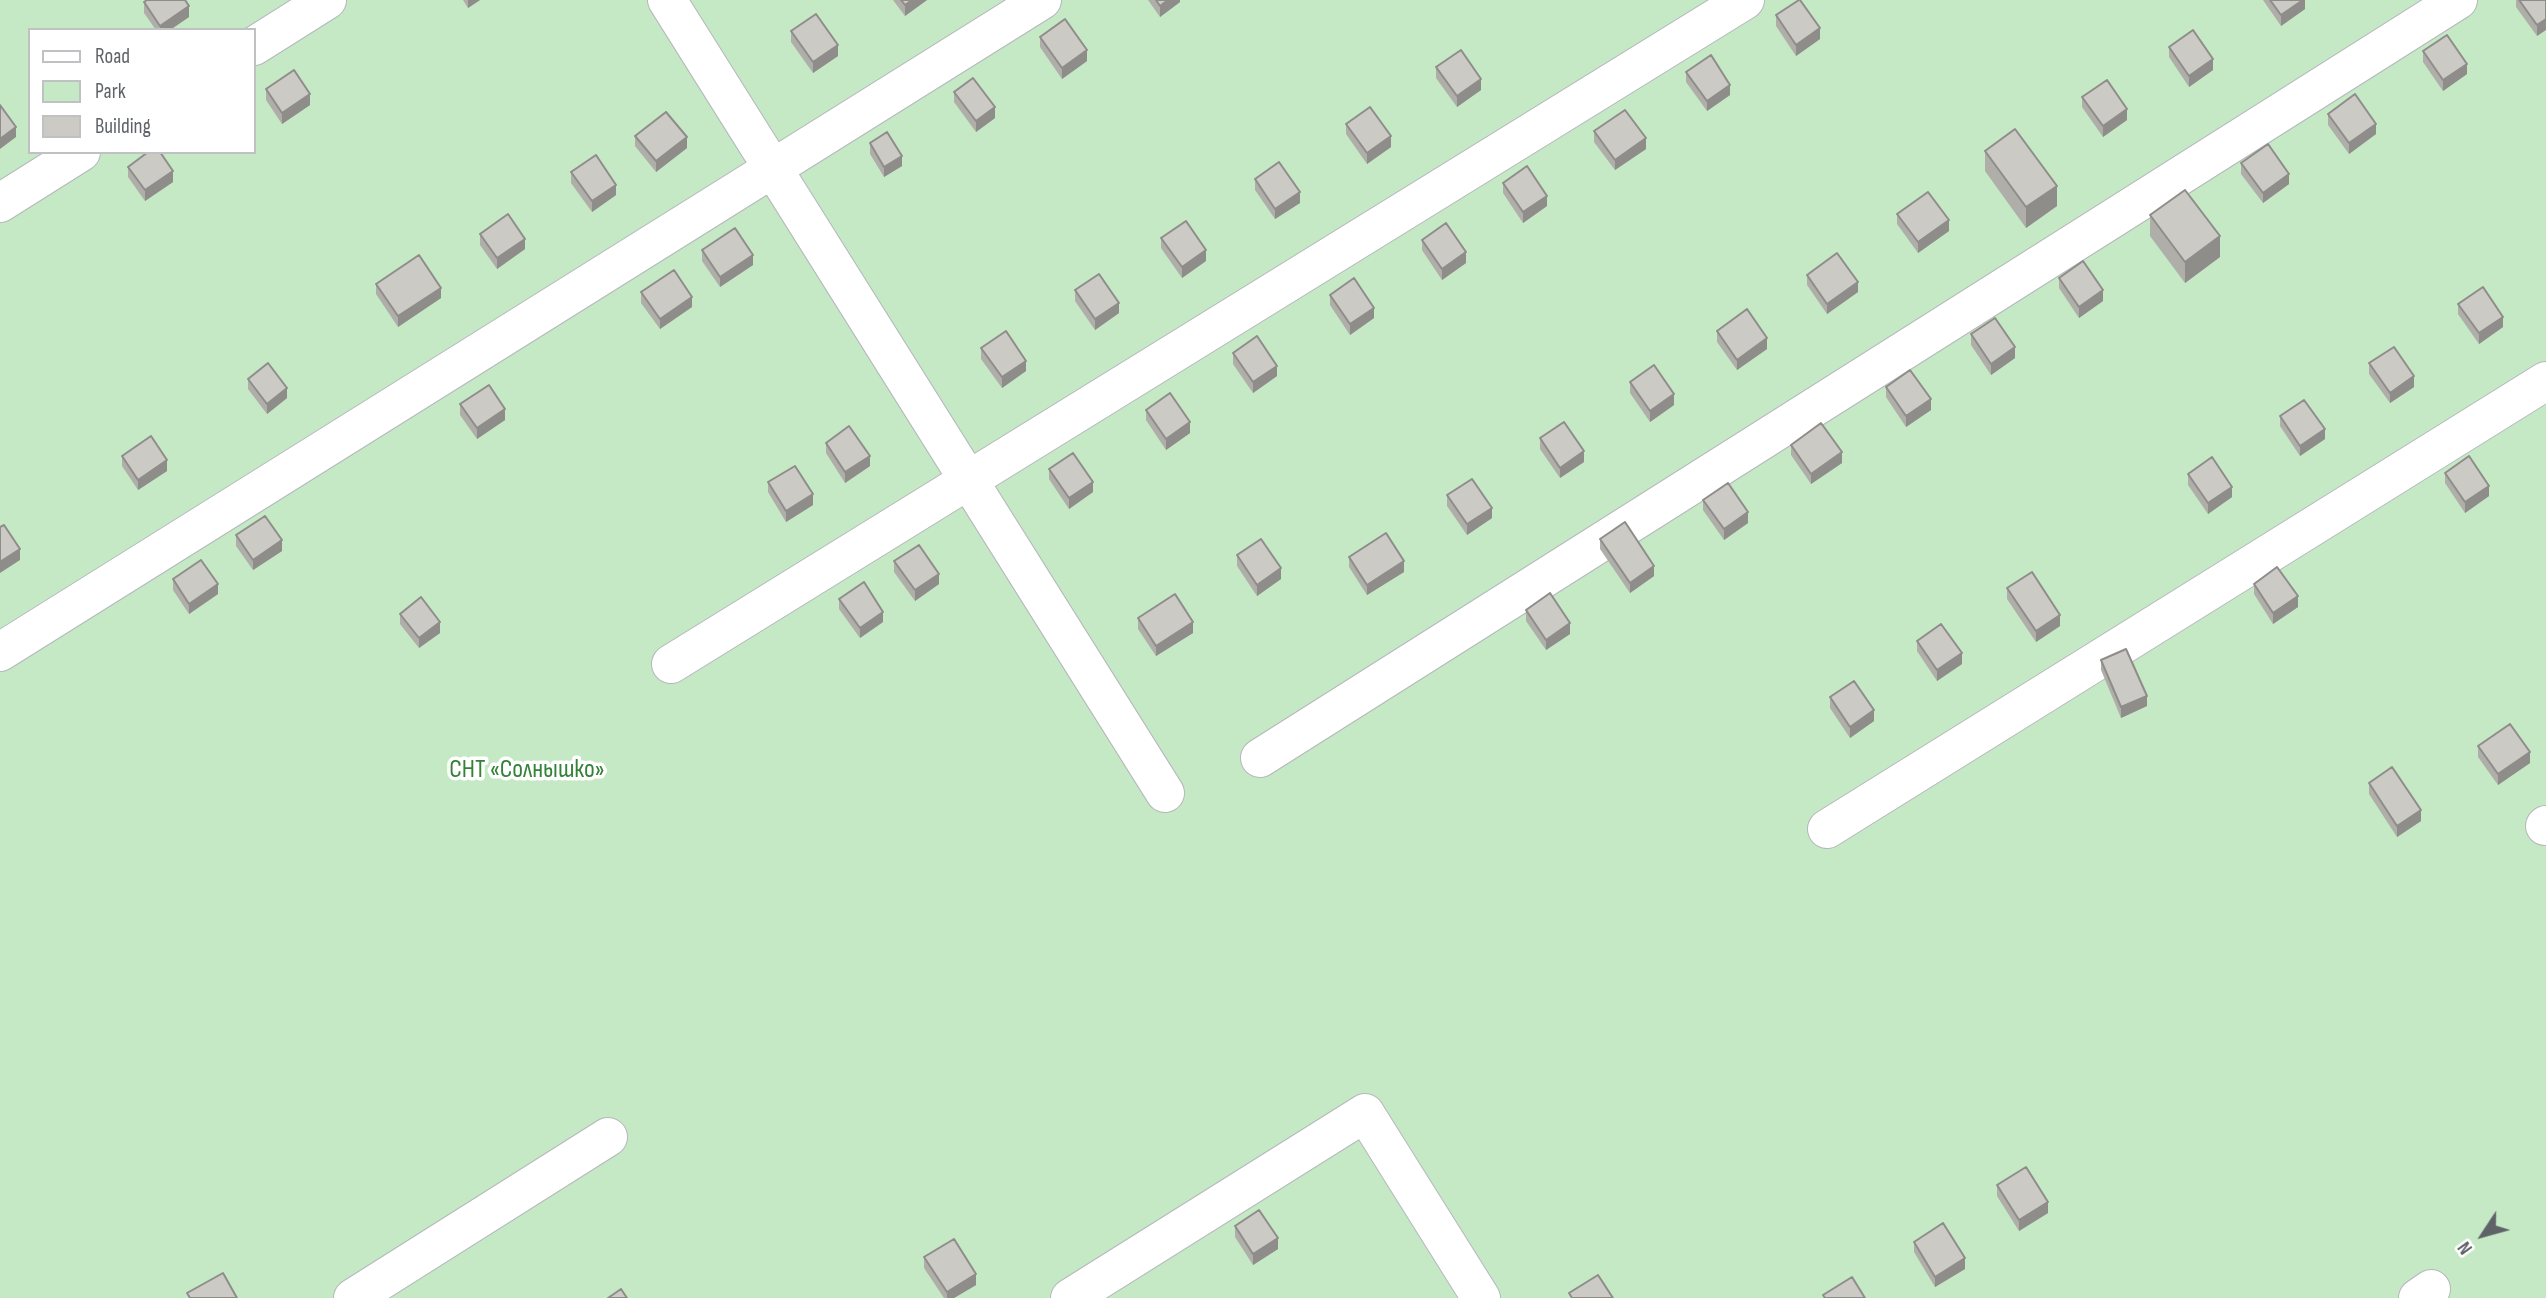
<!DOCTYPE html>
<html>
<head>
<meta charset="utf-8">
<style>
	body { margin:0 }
	#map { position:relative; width:2546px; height:1298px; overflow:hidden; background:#f1efe8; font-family:"Sofia Sans Condensed",sans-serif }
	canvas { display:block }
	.legend { position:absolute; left:28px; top:28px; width:228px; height:126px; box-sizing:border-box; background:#fff; border:2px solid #bfc1c3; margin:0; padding:9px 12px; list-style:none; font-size:21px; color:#5f6368 }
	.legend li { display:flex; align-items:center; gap:14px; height:35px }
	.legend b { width:35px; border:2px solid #bfc1c3 }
	.north { position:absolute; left:2448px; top:1200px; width:70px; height:70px; -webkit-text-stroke:5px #fff; paint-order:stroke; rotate:234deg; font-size:19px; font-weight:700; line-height:28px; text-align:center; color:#5f6368 }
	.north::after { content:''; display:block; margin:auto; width:24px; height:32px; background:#5f6368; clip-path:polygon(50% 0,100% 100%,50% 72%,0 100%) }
</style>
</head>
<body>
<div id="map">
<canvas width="2546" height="1298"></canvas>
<ul class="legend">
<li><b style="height:9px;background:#fff"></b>Road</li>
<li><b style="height:19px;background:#c5e8c5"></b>Park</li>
<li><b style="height:19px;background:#cccac5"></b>Building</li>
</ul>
<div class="north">N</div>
</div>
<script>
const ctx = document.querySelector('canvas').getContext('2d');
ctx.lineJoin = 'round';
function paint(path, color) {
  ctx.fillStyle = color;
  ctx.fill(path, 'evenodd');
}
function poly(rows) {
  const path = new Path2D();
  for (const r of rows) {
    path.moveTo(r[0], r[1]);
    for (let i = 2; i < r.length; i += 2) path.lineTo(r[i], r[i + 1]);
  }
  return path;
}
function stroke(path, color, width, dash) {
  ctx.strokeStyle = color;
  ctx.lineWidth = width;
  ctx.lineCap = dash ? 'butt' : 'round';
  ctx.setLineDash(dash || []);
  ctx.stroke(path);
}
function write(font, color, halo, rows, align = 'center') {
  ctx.font = font + ' "Sofia Sans Condensed",sans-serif';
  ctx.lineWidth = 7;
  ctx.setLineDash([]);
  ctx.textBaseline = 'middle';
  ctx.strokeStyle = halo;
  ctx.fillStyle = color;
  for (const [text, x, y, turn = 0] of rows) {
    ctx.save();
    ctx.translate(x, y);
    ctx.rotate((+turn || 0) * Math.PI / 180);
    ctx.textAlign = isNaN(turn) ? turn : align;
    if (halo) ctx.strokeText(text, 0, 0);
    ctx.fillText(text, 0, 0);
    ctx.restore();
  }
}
paint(poly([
	[0,0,2546,0,2546,1298,0,1298],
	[30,30,254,30,254,152,30,152]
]), '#c5e8c5');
const minor = poly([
	[667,0,1165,793],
	[254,46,327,0],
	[0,203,81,152],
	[0,652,1042,0],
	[671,664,1745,0],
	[1260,758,2458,0],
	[2545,826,2546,825],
	[1827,829,2546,381],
	[353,1298,608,1137],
	[1070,1298,1365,1113,1481,1298],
	[2418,1298,2431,1289]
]);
stroke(minor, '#b5b8bc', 40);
stroke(minor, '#fff', 38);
paint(poly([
	[463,0,480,0,468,8],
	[893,0,927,0,905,16],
	[1148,0,1180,0,1180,2,1160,17],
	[2263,0,2305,0,2305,9,2281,26],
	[2516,0,2546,0,2537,36,2516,7],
	[144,2,189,17,170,30,156,30,144,13],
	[1776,15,1820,39,1796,56,1776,26],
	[791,31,838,56,813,73,791,42],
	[1040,37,1087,61,1062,79,1040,47],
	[2169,47,2213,70,2189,87,2169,57],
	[2423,51,2467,74,2443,91,2423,62],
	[1436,67,1481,90,1457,107,1436,78],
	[1686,72,1730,95,1707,111,1686,82],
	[266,89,310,105,282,124,266,100],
	[954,92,995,118,976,132,954,102],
	[2082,97,2127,120,2103,137,2082,107],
	[2328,114,2376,134,2349,154,2328,125],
	[1346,124,1391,147,1367,164,1346,134],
	[1594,131,1646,149,1615,170,1594,142],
	[635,136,687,148,656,172,635,146],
	[870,143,902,166,884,177,870,154],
	[1985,151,2057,206,2026,228,1985,171],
	[2241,163,2289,184,2263,203,2241,174],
	[128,167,173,182,145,201,128,177],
	[571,172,616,195,592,212,571,183],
	[1255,179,1300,203,1275,219,1255,190],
	[1503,183,1547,206,1523,223,1503,193],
	[1897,214,1949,231,1918,253,1897,224],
	[2150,215,2220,257,2185,283,2150,236],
	[480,234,525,249,497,269,480,245],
	[1161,238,1206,261,1182,278,1161,248],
	[1422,240,1466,263,1442,280,1422,250],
	[702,250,753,265,720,287,702,261],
	[1807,275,1858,292,1827,314,1807,285],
	[2059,278,2103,301,2079,318,2059,288],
	[376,284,441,298,398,327,376,294],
	[1075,290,1119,313,1095,330,1075,301],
	[641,292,692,307,660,329,641,303],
	[1330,295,1374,318,1350,335,1330,305],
	[2458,304,2503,327,2479,344,2458,314],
	[1717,331,1767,349,1737,370,1717,342],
	[1971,334,2015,358,1991,375,1971,345],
	[981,348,1026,371,1002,388,981,359],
	[1233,353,1277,376,1253,393,1233,364],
	[2369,363,2414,387,2390,403,2369,374],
	[248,379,287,398,267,414,248,389],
	[1630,382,1674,405,1650,422,1630,393],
	[1886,387,1931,410,1906,427,1886,397],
	[460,404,505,420,477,439,460,415],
	[1146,410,1190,433,1166,450,1146,420],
	[2280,416,2325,439,2300,456,2280,426],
	[1540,438,1584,462,1560,478,1540,449],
	[826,443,870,466,845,483,826,453],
	[1791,445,1842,463,1811,484,1791,455],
	[122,456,167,471,138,490,122,466],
	[1049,469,1093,492,1069,509,1049,479],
	[2445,473,2489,496,2465,513,2445,483],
	[2188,474,2232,497,2208,514,2188,485],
	[768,482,813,505,786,522,768,492],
	[1447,495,1492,518,1467,535,1447,506],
	[1703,500,1748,523,1724,540,1703,510],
	[236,535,282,551,253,570,236,546],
	[1600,539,1654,576,1630,593,1600,549],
	[1237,555,1281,579,1257,596,1237,566],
	[1349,557,1404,572,1367,595,1349,567],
	[894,561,939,584,915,601,894,572],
	[173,579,218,594,189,614,173,590],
	[2254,584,2298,607,2273,624,2254,594],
	[2007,588,2060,626,2036,642,2007,599],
	[839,599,883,622,860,638,839,609],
	[1526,610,1570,634,1546,650,1526,621],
	[400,614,440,633,419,648,400,624],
	[1138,618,1193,633,1156,656,1138,629],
	[1917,641,1962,664,1937,681,1917,651],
	[2101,660,2147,706,2121,718,2101,670],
	[1830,697,1874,721,1850,738,1830,708],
	[2478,746,2530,763,2498,785,2478,757],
	[2369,783,2421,821,2397,837,2369,794],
	[1997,1185,2048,1213,2019,1231,1997,1196],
	[1235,1226,1278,1249,1253,1265,1235,1237],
	[1914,1242,1965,1269,1935,1287,1914,1252],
	[924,1257,976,1285,954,1298,944,1298,924,1268]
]), '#afaea9');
paint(poly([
	[468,0,480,0,468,8],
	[912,0,927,0,905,16,905,5],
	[1168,0,1180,0,1180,2,1160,17,1160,6],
	[2303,0,2305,0,2305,9,2281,26,2281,15],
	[189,6,189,17,170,30,160,30,160,26],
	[2546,19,2546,30,2537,36,2537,25],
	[1820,28,1820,39,1796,56,1796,45],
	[838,45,838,56,813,73,813,62],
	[1087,50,1087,61,1062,79,1062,68],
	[2213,59,2213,70,2189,87,2189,76],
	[2467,64,2467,74,2443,91,2443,80],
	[1481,79,1481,90,1457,107,1457,96],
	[1730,85,1730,95,1707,111,1707,101],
	[310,94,310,105,282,124,282,113],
	[995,107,995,118,976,132,976,121],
	[2127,109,2127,120,2103,137,2103,126],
	[2376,124,2376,134,2349,154,2349,143],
	[16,127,16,137,0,149,0,139],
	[1391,136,1391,147,1367,164,1367,153],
	[687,137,687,148,656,172,656,161],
	[1646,138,1646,149,1615,170,1615,160],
	[902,156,902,166,884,177,884,167],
	[173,171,173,182,145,201,145,190],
	[2289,174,2289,184,2263,203,2263,193],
	[616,185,616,195,592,212,592,201],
	[2057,186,2057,206,2026,228,2026,207],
	[1300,192,1300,203,1275,219,1275,209],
	[1547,196,1547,206,1523,223,1523,212],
	[1949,220,1949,231,1918,253,1918,242],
	[2220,236,2220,257,2185,283,2185,262],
	[525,239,525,249,497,269,497,258],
	[1206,250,1206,261,1182,278,1182,267],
	[1466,252,1466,263,1442,280,1442,269],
	[753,255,753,265,720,287,720,277],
	[1858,282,1858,292,1827,314,1827,304],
	[441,288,441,298,398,327,398,316],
	[2103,290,2103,301,2079,318,2079,307],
	[692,297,692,307,660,329,660,319],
	[1119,303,1119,313,1095,330,1095,319],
	[1374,308,1374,318,1350,335,1350,324],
	[2503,317,2503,327,2479,344,2479,333],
	[1767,338,1767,349,1737,370,1737,360],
	[2015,347,2015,358,1991,375,1991,364],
	[1026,361,1026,371,1002,388,1002,377],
	[1277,366,1277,376,1253,393,1253,382],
	[2414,376,2414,387,2390,403,2390,393],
	[287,388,287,398,267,414,267,404],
	[1674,394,1674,405,1650,422,1650,411],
	[1931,399,1931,410,1906,427,1906,416],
	[505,409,505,420,477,439,477,428],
	[1190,422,1190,433,1166,450,1166,439],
	[2325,429,2325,439,2300,456,2300,446],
	[1584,451,1584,462,1560,478,1560,468],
	[1842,452,1842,463,1811,484,1811,474],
	[870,456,870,466,845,483,845,472],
	[167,460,167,471,138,490,138,480],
	[1093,482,1093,492,1069,509,1069,498],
	[2489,486,2489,496,2465,513,2465,502],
	[2232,487,2232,497,2208,514,2208,503],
	[813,494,813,505,786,522,786,511],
	[1492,508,1492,518,1467,535,1467,524],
	[1748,512,1748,523,1724,540,1724,529],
	[282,540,282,551,253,570,253,560],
	[20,549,20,560,0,573,0,562],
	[1404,561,1404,572,1367,595,1367,585],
	[1654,566,1654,576,1630,593,1630,583],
	[1281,568,1281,579,1257,596,1257,585],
	[939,574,939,584,915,601,915,590],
	[218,584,218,594,189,614,189,604],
	[2298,596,2298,607,2273,624,2273,613],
	[883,612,883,622,860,638,860,628],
	[2060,615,2060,626,2036,642,2036,631],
	[440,622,440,633,419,648,419,638],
	[1193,622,1193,633,1156,656,1156,646],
	[1570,623,1570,634,1546,650,1546,640],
	[1962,653,1962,664,1937,681,1937,670],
	[2147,696,2147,706,2121,718,2121,707],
	[1874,710,1874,721,1850,738,1850,727],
	[2530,752,2530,763,2498,785,2498,774],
	[2421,810,2421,821,2397,837,2397,826],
	[2048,1202,2048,1213,2019,1231,2019,1220],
	[1278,1238,1278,1249,1253,1265,1253,1254],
	[1965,1258,1965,1269,1935,1287,1935,1277],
	[976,1274,976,1285,954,1298,947,1298,947,1292]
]), '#8f8d8a');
const building = poly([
	[147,0,185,0,189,6,160,26,144,2,147,0],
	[901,0,912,0,905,5,901,0],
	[1156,0,1168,0,1160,6,1156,0],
	[1799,0,1800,0,1820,28,1796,45,1776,15,1799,0],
	[2270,0,2303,0,2281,15,2270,0],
	[2519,0,2546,0,2546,19,2537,25,2519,0],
	[816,14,838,45,813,62,791,31,816,14],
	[1065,19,1087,50,1062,68,1040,37,1065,19],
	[2193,30,2213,59,2189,76,2169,47,2193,30],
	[2447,35,2467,64,2443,80,2423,51,2447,35],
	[1461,50,1481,79,1457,96,1436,67,1461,50],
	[1711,55,1730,85,1707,101,1686,72,1711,55],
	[294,70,310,94,282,113,266,89,294,70],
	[973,78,995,107,976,121,954,92,973,78],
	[2107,80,2127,109,2103,126,2082,97,2107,80],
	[2355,94,2376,124,2349,143,2328,114,2355,94],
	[0,105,16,127,0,139,0,105],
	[1370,107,1391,136,1367,153,1346,124,1370,107],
	[1625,110,1646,138,1615,160,1594,131,1625,110],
	[666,112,687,137,656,161,635,136,666,112],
	[2015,129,2057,186,2026,207,1985,151,2015,129],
	[887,132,902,156,884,167,870,143,887,132],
	[2268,144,2289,174,2263,193,2241,163,2268,144],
	[148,152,160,152,173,171,145,190,128,167,148,152],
	[596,155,616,185,592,201,571,172,596,155],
	[1279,162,1300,192,1275,209,1255,179,1279,162],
	[1527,166,1547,196,1523,212,1503,183,1527,166],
	[2185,190,2220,236,2185,262,2150,215,2185,190],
	[1928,192,1949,220,1918,242,1897,214,1928,192],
	[508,214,525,239,497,258,480,234,508,214],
	[1186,221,1206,250,1182,267,1161,238,1186,221],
	[1446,223,1466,252,1442,269,1422,240,1446,223],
	[735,228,753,255,720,277,702,250,735,228],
	[1837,253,1858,282,1827,304,1807,275,1837,253],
	[419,255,441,288,398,316,376,284,419,255],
	[2083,261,2103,290,2079,307,2059,278,2083,261],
	[674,270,692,297,660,319,641,292,674,270],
	[1099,274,1119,303,1095,319,1075,290,1099,274],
	[1354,278,1374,308,1350,324,1330,295,1354,278],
	[2483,287,2503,317,2479,333,2458,304,2483,287],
	[1747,309,1767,338,1737,360,1717,331,1747,309],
	[1995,318,2015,347,1991,364,1971,334,1995,318],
	[1006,331,1026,361,1002,377,981,348,1006,331],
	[1257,336,1277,366,1253,382,1233,353,1257,336],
	[2394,347,2414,376,2390,393,2369,363,2394,347],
	[268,363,287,388,267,404,248,379,268,363],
	[1654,365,1674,394,1650,411,1630,382,1654,365],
	[1910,370,1931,399,1906,416,1886,387,1910,370],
	[489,385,505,409,477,428,460,404,489,385],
	[1170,393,1190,422,1166,439,1146,410,1170,393],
	[2304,400,2325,429,2300,446,2280,416,2304,400],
	[1564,422,1584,451,1560,468,1540,438,1564,422],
	[1821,423,1842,452,1811,474,1791,445,1821,423],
	[849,426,870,456,845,472,826,443,849,426],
	[151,436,167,460,138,480,122,456,151,436],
	[1073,453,1093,482,1069,498,1049,469,1073,453],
	[2469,456,2489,486,2465,502,2445,473,2469,456],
	[2212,457,2232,487,2208,503,2188,474,2212,457],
	[795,466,813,494,786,511,768,482,795,466],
	[1472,479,1492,508,1467,524,1447,495,1472,479],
	[1728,483,1748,512,1724,529,1703,500,1728,483],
	[265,516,282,540,253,560,236,535,265,516],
	[1625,522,1654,566,1630,583,1600,539,1625,522],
	[4,525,20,549,0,562,0,527,4,525],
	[1386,533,1404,561,1367,585,1349,557,1386,533],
	[1261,539,1281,568,1257,585,1237,555,1261,539],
	[919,545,939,574,915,590,894,561,919,545],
	[201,560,218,584,189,604,173,579,201,560],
	[2277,567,2298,596,2273,613,2254,584,2277,567],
	[2032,572,2060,615,2036,631,2007,588,2032,572],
	[864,582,883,612,860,628,839,599,864,582],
	[1550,593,1570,623,1546,640,1526,610,1550,593],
	[1175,594,1193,622,1156,646,1138,618,1175,594],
	[421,597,440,622,419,638,400,614,421,597],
	[1941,624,1962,653,1937,670,1917,641,1941,624],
	[2126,649,2147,696,2121,707,2101,660,2126,649],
	[1854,681,1874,710,1850,727,1830,697,1854,681],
	[2510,724,2530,752,2498,774,2478,746,2510,724],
	[2392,767,2421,810,2397,826,2369,783,2392,767],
	[2026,1167,2048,1202,2019,1220,1997,1185,2026,1167],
	[1259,1210,1278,1238,1253,1254,1235,1226,1259,1210],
	[1943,1223,1965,1258,1935,1277,1914,1242,1943,1223],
	[954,1239,976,1274,947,1292,924,1257,954,1239],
	[223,1273,237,1298,190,1298,187,1293,223,1273],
	[1598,1275,1613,1298,1572,1298,1569,1293,1598,1275],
	[1852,1277,1865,1298,1825,1298,1823,1295,1852,1277],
	[621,1289,627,1298,608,1298,621,1289]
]);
paint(building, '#cccac5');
stroke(building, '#8f8d8a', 2);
write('26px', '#348238', '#fff', [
	["СНТ «Солнышко»",527,770]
]);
</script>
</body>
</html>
